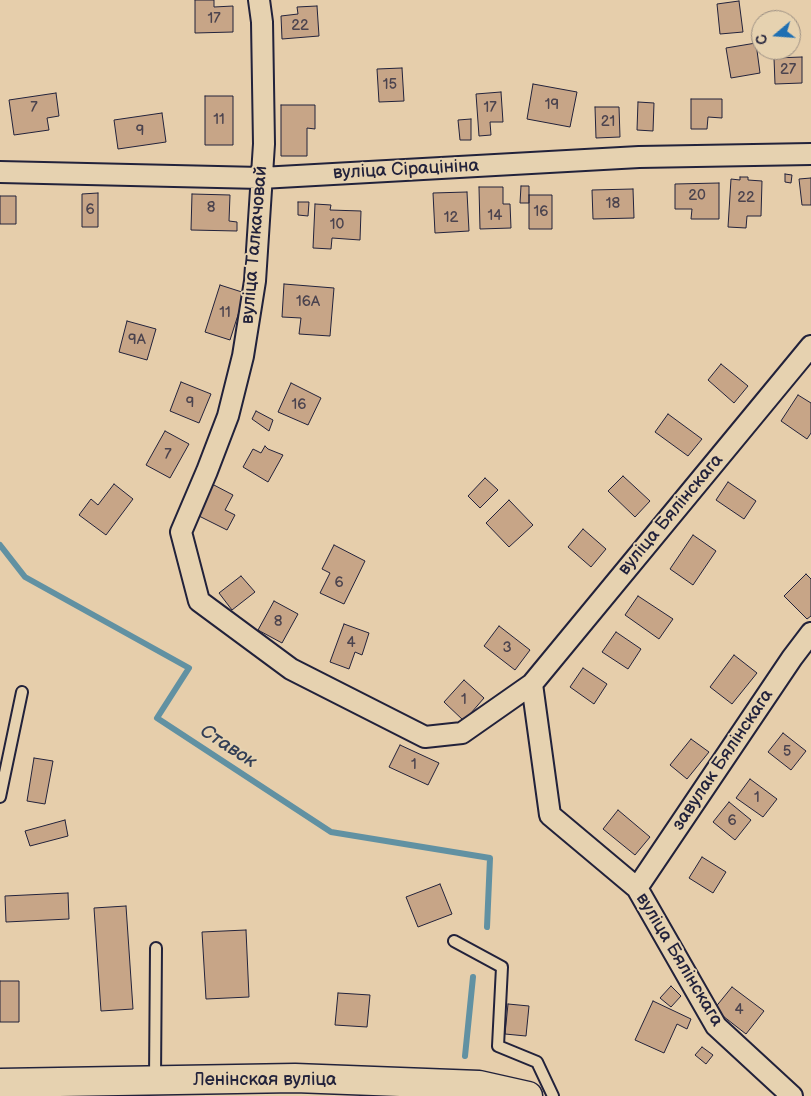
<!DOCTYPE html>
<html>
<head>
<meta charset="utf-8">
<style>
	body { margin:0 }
	#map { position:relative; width:811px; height:1096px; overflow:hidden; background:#e6ceab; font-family:"Balsamiq Sans",sans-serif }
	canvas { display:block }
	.north { position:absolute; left:751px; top:10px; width:50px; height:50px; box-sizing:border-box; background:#e6d2b0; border:1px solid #988c81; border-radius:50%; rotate:252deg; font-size:14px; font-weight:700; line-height:20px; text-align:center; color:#22223b }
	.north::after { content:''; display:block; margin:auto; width:18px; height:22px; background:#1f6fb2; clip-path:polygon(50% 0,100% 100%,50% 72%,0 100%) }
</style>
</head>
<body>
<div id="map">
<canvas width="811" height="1096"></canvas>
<div class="north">С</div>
</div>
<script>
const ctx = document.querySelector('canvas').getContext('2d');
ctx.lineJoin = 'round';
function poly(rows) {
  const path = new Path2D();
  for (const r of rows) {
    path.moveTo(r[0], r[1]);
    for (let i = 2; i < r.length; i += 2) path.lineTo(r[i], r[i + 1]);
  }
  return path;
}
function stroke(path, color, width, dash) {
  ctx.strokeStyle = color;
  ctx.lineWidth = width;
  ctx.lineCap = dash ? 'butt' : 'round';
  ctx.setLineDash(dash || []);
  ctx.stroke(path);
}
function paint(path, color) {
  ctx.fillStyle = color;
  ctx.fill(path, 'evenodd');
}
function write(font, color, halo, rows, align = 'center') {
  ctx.font = font + ' "Balsamiq Sans",sans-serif';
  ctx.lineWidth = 4;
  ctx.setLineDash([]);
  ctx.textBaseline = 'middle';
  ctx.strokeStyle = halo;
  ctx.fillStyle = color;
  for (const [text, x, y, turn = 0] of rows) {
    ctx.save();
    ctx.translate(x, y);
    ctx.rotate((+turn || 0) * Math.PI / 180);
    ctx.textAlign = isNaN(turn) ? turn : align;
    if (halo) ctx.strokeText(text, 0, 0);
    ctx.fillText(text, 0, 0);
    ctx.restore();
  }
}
stroke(poly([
	[0,545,25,577,189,668,157,718,331,832,490,858,487,927],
	[465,1056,473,977]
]), '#6191a2', 6);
const building = poly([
	[195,0,214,0,214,7,233,6,233,32,195,33,195,0],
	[739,1,743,32,720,34,717,4,739,1],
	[317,6,319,36,282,39,281,16,298,14,297,7,317,6],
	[756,43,760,73,731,78,726,48,756,43],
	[802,57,802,83,775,84,774,58,802,57],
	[402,68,404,101,379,102,377,69,402,68],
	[533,84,577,92,570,127,527,119,533,84],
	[501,92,503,122,490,122,491,135,479,136,476,94,501,92],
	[56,93,59,116,47,118,49,130,14,135,9,100,56,93],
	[205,96,233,96,233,145,205,145,205,96],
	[691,99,722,99,722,118,708,117,707,129,691,129,691,99],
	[638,102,654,103,653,131,637,130,638,102],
	[281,105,315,105,315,129,307,128,307,156,281,156,281,105],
	[595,107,619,107,620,137,596,138,595,107],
	[162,113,166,142,118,149,114,120,162,113],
	[471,119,471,140,460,140,458,120,471,119],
	[785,174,792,175,791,183,785,182,785,174],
	[740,177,748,177,748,180,762,181,761,216,747,216,746,228,728,227,731,179,740,180,740,177],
	[811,178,811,205,802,205,799,179,811,178],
	[719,183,719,219,691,219,692,209,675,209,675,184,719,183],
	[521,186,529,186,529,203,520,203,521,186],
	[479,187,503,187,503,204,510,204,511,228,480,229,479,187],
	[633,189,634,218,593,219,592,190,633,189],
	[467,192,469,231,435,233,433,193,467,192],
	[98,193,98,227,82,227,82,194,98,193],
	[192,194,230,195,229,221,237,222,237,231,191,230,192,194],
	[529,195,552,195,552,229,529,229,529,195],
	[0,196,16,196,16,224,0,224,0,196],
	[298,202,309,202,308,216,298,215,298,202],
	[315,204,331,205,330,210,361,211,360,240,332,238,331,249,313,248,315,204],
	[284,284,334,288,330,336,299,334,301,318,282,317,284,284],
	[220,285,245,293,230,340,205,332,220,285],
	[127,321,156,329,147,360,119,352,127,321],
	[721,364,748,386,734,403,708,380,721,364],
	[181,382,211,394,199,423,170,411,181,382],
	[291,383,321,398,308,425,278,412,291,383],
	[798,395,811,403,811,433,807,439,781,421,798,395],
	[256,411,273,420,269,431,252,419,256,411],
	[668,414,702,439,688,456,655,432,668,414],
	[165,431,189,444,170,478,146,465,165,431],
	[265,446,268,449,283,455,268,482,243,467,253,449,261,453,265,446],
	[623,476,650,501,635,517,608,491,623,476],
	[485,478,498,490,480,508,468,496,485,478],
	[728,482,756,501,744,519,716,500,728,482],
	[114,484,133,499,106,535,79,515,91,499,98,505,114,484],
	[212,484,233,495,225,510,235,515,227,530,197,515,212,484],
	[509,500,533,525,509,547,486,523,509,500],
	[583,529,606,549,591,567,568,547,583,529],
	[693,535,716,551,693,585,670,569,693,535],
	[334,545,365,561,344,604,320,593,330,573,322,569,334,545],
	[806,574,811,579,811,616,807,619,784,596,806,574],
	[241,576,255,592,232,610,219,593,241,576],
	[638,596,673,619,659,639,625,615,638,596],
	[274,601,298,614,282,643,258,630,274,601],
	[344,624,369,633,362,655,355,652,349,669,330,662,344,624],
	[499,626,530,650,515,670,484,646,499,626],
	[616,632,641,649,628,669,602,652,616,632],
	[734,655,757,673,732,704,710,687,734,655],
	[583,668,607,684,594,704,570,687,583,668],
	[464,680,484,698,464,721,444,702,464,680],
	[783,733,806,751,791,770,768,752,783,733],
	[691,739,709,752,687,779,670,765,691,739],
	[400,745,439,763,428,785,389,767,400,745],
	[34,758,53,761,45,804,27,801,34,758],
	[750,779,777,799,763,817,736,798,750,779],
	[729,802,751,820,735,840,713,822,729,802],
	[618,810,650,837,635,855,603,829,618,810],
	[65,820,68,836,30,846,25,831,65,820],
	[702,857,726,872,713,893,689,878,702,857],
	[440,884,452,914,418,927,406,897,440,884],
	[68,893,69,919,6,922,5,896,68,893],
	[126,906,133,1009,101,1011,94,908,126,906],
	[246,930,249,997,206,999,202,932,246,930],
	[0,981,19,981,19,1022,0,1022,0,981],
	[671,986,681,996,671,1007,660,998,671,986],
	[732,987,764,1011,746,1034,714,1009,732,987],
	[338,993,370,995,367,1027,335,1025,338,993],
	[653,1001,691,1019,687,1029,677,1024,664,1053,635,1040,653,1001],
	[508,1004,529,1006,526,1036,505,1034,508,1004],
	[702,1047,713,1055,706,1064,695,1055,702,1047]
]);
paint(building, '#c7a587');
stroke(building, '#22223b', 1);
const service = poly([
	[0,797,22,692],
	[454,941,502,967,498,1046,537,1062,553,1096],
	[155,1079,156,948]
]);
const minor = poly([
	[259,0,262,22,264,144,255,281,243,356,228,416,207,471,181,532,199,601,291,669,425,737,462,733,532,684,811,346],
	[0,172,261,178,639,157,811,154],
	[532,684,550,815,637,888,716,1026,792,1096],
	[637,888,792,658,811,633]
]);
const secondary = poly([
	[0,1083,295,1078,479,1085,528,1096]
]);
stroke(service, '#22223b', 14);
stroke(minor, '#22223b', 24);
stroke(secondary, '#22223b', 31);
stroke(service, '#e6d2b0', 10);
stroke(minor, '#e6d2b0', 20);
stroke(secondary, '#e6d2b0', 28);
write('15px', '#4b434e', null, [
	["17",214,19],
	["22",300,26],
	["27",788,70],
	["15",390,85],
	["19",552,105],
	["7",34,108],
	["17",490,108],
	["11",219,120],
	["21",608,122],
	["9",140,131],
	["20",697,196],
	["22",746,198],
	["18",613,204],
	["8",211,208],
	["6",90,210],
	["16",541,212],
	["14",495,216],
	["12",451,218],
	["10",337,225],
	["16А",308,302],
	["11",225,313],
	["9А",137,340],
	["9",190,403],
	["16",299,405],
	["7",168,455],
	["6",339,583],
	["8",278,622],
	["4",351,643],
	["3",507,648],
	["1",464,700],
	["5",787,752],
	["1",414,765],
	["1",757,798],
	["6",732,821],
	["4",739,1010]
]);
write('18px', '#22223b', '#e6d2b0', [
	["вуліца Сірацініна",406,170,-3],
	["вуліца Талкачовай",255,245,-85],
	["вуліца Бялінскага",671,515,-50],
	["завулак Бялінскага",723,760,-56],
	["вуліца Бялінскага",679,960,59],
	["Ленінская вуліца",265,1080]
]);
write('italic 19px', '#323e55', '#e6d2b0', [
	["Ставок",228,747,33]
]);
</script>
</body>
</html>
